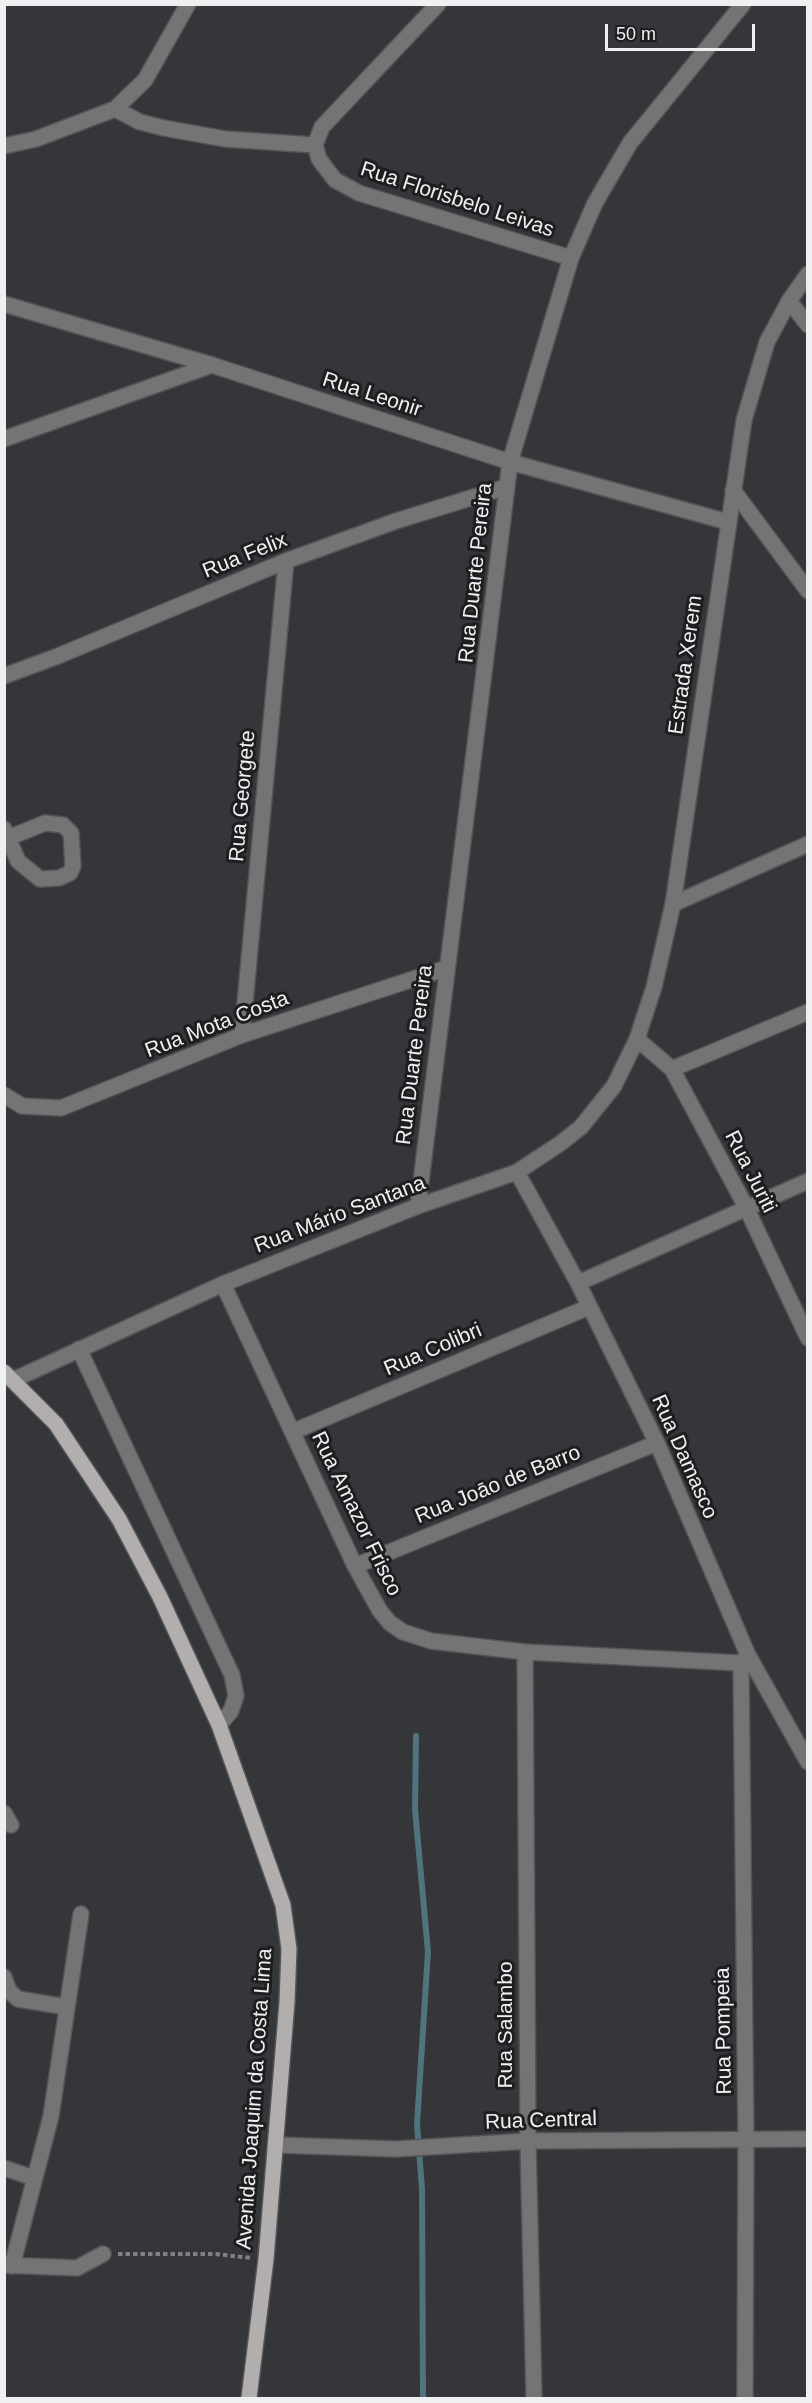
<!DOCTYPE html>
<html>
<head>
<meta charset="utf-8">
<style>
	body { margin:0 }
	#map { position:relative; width:812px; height:2403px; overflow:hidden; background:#353639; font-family:Helvetica,sans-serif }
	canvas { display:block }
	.frame { position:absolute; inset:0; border:6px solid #eff0f2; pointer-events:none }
	.scale { position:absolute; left:605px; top:24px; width:150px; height:27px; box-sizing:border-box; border:3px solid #eff0f2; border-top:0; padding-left:8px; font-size:18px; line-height:21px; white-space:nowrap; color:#eff0f2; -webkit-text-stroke:4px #1d1e1f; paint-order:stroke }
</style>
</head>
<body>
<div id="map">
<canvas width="812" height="2403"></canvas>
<div class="frame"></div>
<div class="scale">50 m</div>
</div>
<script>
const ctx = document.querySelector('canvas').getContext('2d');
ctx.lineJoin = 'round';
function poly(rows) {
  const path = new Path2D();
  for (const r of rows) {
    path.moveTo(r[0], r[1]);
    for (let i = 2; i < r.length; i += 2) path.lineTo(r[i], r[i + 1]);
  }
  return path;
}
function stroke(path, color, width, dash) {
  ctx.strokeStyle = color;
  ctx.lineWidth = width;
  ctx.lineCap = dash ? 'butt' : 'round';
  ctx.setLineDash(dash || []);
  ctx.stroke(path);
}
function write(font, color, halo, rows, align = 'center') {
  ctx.font = font + ' Helvetica,sans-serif';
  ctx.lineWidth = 6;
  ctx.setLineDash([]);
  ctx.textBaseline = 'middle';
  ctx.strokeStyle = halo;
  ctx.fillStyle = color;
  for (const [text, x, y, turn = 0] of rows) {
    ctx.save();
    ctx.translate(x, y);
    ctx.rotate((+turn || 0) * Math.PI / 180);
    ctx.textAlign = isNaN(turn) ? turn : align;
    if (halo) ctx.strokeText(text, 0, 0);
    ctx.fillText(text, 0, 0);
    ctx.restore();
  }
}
stroke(poly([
	[416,1736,415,1809,428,1952,417,2124,422,2189,423,2398]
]), '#4e747e', 6);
const minor = poly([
	[115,109,140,122,164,128,225,139,315,145,319,159,335,180,359,193,571,258],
	[315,145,322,127,438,4],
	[4,146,36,139,115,109,145,80,188,4],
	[789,301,808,325],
	[4,304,212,365,510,462,728,522],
	[4,439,212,365],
	[733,490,808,591],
	[4,676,58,656,286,561,396,521,506,487],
	[4,829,8,838,18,861,40,879,59,878,70,873,73,866,71,833,63,825,45,823,8,838],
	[673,904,808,844],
	[242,1035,286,561],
	[637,1039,672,1069,746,1207,808,1338],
	[672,1069,808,1012],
	[4,1095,22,1106,61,1108,242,1035,447,968],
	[517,1172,578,1283,657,1443,748,1655,808,1762],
	[418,1206,510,462,571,258,595,203,630,143,743,4],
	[578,1283,808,1181],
	[223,1284,355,1566,380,1611,390,1623,403,1632,431,1641,525,1652,741,1663,748,1655],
	[79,1349,232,1675,236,1696,231,1711,219,1725],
	[292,1432,589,1307],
	[355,1566,657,1443],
	[525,1652,528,2141,534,2398],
	[741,1663,746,2139,745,2398],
	[4,1813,11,1825],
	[4,1977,9,1991,18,1999,67,2007],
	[276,2145,396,2149,528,2141,808,2139],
	[4,2168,34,2178],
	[4,2265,77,2268,103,2254],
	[12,2266,51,2116,81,1914]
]);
const tertiary = poly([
	[13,1380,223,1284,418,1206,517,1172,561,1143,581,1127,614,1086,637,1039,654,987,673,904,744,420,767,342,789,301,808,274]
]);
const primary = poly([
	[4,1372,56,1424,119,1519,160,1597,219,1725,283,1905,289,1949,287,2002,266,2259,249,2398]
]);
stroke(minor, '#535457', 18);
stroke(tertiary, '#535457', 18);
stroke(primary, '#535457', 18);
stroke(poly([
	[118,2254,215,2254,252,2258]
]), '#808183', 4, [4.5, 3]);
stroke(minor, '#757373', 15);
stroke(tertiary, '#757373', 15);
stroke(primary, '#b2aeae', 15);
write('21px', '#eff0f2', '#1d1e1f', [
	["Rua Florisbelo Leivas",457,200,18],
	["Rua Leonir",372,395,18],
	["Rua Felix",245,556,-22],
	["Rua Duarte Pereira",476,573,-84],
	["Estrada Xerem",686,665,-82],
	["Rua Georgete",243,796,-85],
	["Rua Mota Costa",217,1025,-21],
	["Rua Duarte Pereira",415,1055,-83],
	["Rua Juriti",750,1172,63],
	["Rua Mário Santana",340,1215,-21],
	["Rua Colibri",433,1350,-23],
	["Rua Damasco",684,1457,66],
	["Rua Joāo de Barro",498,1485,-22],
	["Rua Amazor Frisco",356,1514,64],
	["Rua Salambo",506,2025,-90],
	["Rua Pompeia",724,2031,-91],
	["Avenida Joaquim da Costa Lima",255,2099,-86],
	["Rua Central",541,2121,-2]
]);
</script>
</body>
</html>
